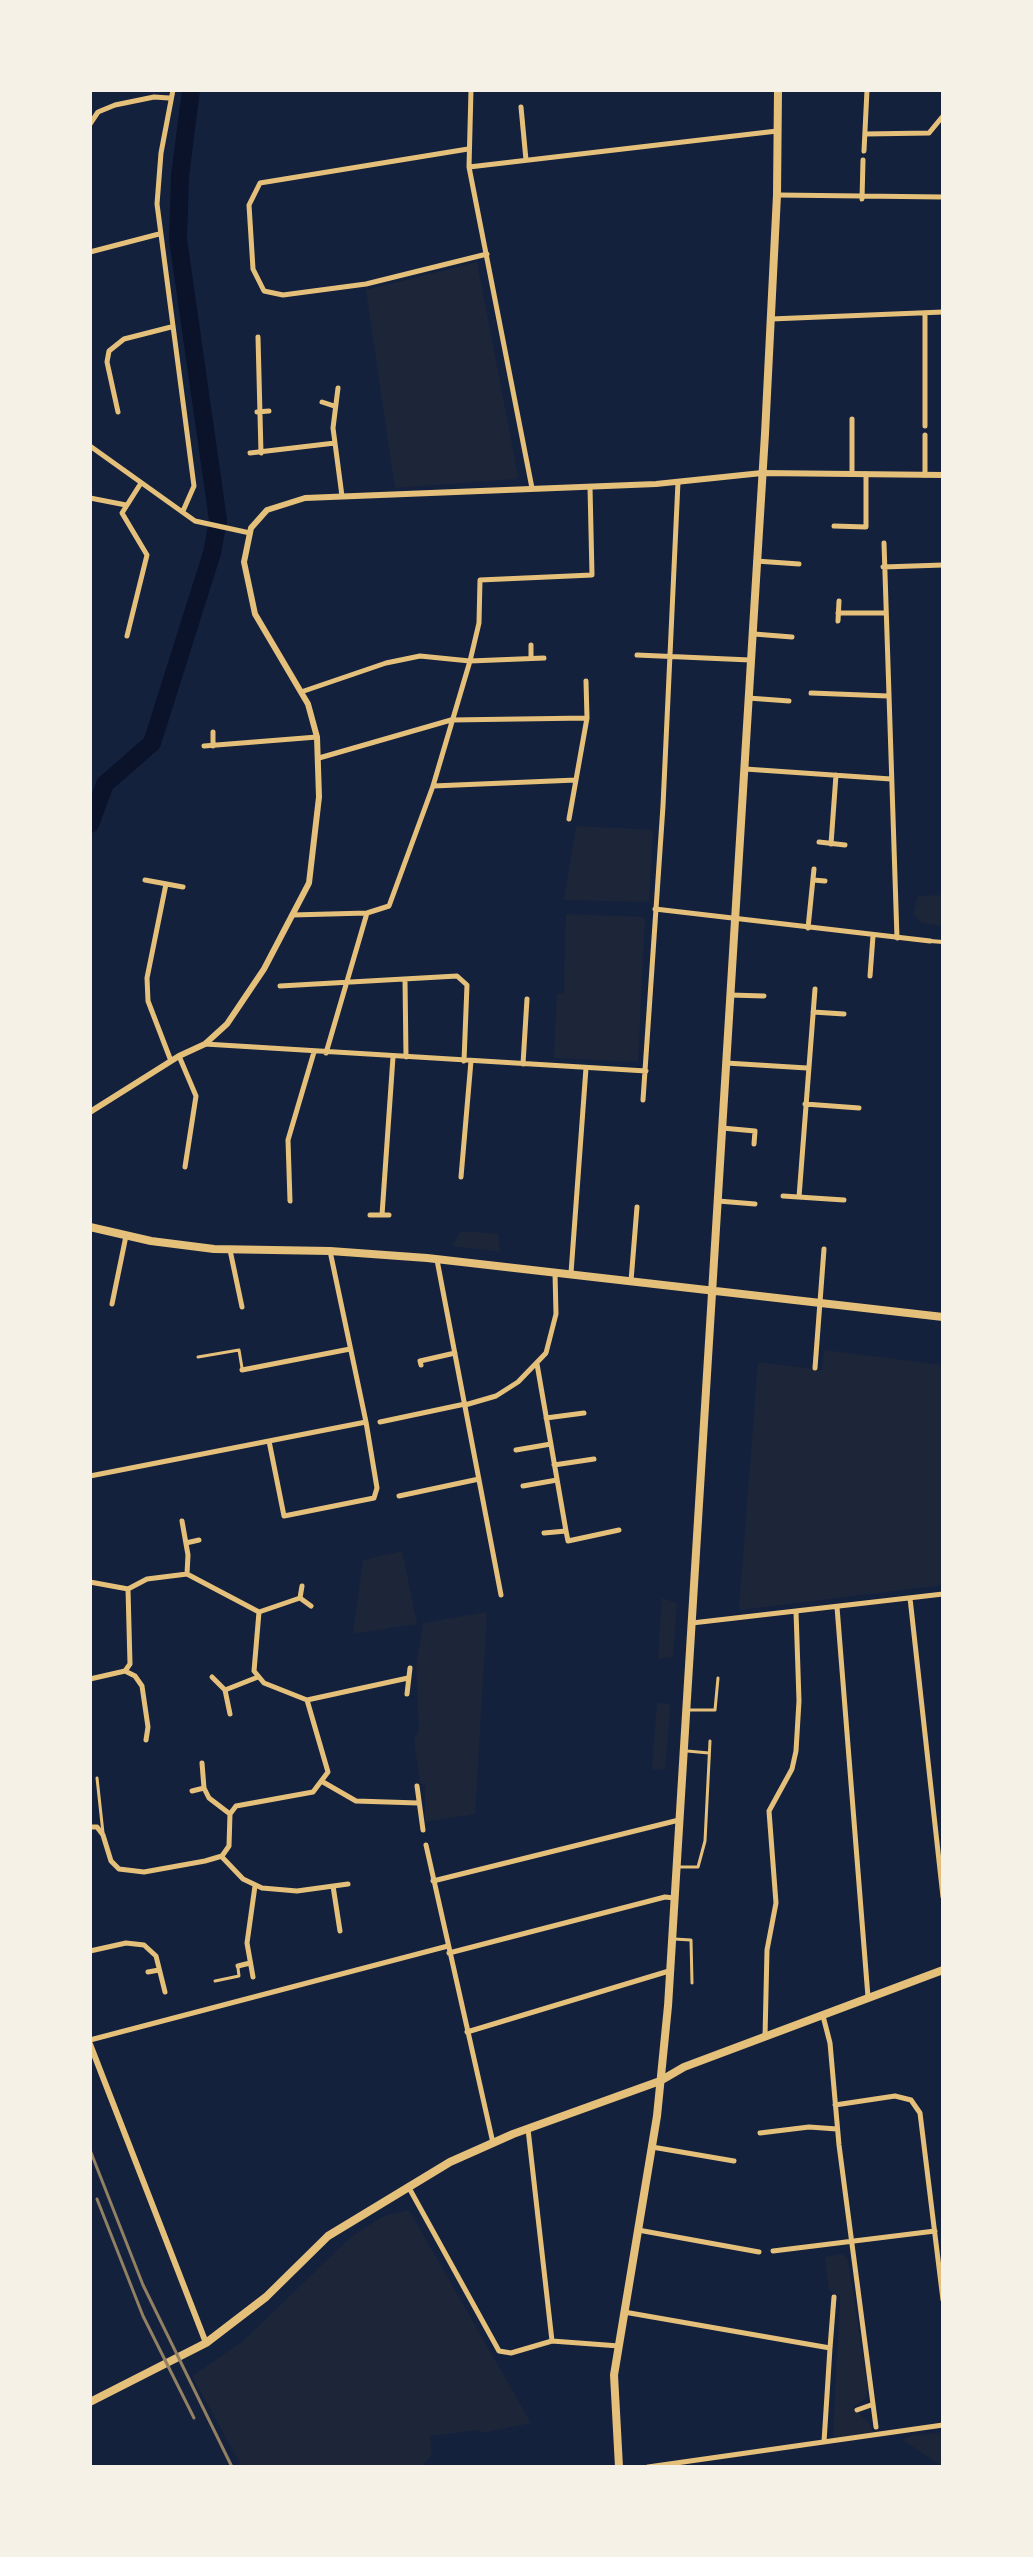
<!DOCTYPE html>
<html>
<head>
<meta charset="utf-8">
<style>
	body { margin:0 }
	#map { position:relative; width:1033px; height:2557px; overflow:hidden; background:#14213d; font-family:Literata,serif }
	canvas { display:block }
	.frame { position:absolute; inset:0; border:92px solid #f6f1e7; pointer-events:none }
</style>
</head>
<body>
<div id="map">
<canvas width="1033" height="2557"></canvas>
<div class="frame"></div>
</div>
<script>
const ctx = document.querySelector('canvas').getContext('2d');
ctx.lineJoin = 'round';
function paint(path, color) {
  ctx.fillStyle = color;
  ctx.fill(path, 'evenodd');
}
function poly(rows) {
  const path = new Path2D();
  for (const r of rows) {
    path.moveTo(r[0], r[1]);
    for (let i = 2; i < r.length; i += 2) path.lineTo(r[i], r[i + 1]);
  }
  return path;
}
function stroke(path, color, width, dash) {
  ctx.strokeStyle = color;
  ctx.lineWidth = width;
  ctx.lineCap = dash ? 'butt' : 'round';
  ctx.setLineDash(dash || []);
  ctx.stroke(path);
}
paint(poly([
	[477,262,518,476,516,479,395,488,366,290],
	[576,826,653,830,649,902,564,900],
	[943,895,943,926,922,923,913,914,918,896],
	[566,914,645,917,638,1062,554,1058,557,994,564,993],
	[461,1231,498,1234,500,1252,452,1246],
	[824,1350,943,1365,943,1585,739,1610,758,1362,822,1370],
	[402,1551,417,1624,353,1634,363,1560],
	[662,1598,677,1603,673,1657,658,1659],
	[487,1612,475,1814,425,1822,425,1785,420,1783,414,1740,419,1729,416,1666,423,1623],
	[657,1703,670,1704,665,1770,652,1769],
	[409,2210,531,2423,481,2433,478,2430,430,2436,432,2454,422,2467,242,2467,192,2376,242,2342,352,2236,384,2216],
	[842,2254,848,2260,868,2391,866,2398,853,2408,869,2423,874,2435,833,2440,840,2296,829,2291,825,2257],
	[943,2432,943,2467,903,2440,910,2436]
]), '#1d2539');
stroke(poly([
	[90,824,105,784,152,743,212,553,218,520,178,239,180,176,191,90]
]), '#0b132b', 18);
stroke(poly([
	[198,1357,239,1350,242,1368],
	[687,1710,715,1710,718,1678],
	[687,1751,709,1753],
	[97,1778,103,1833],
	[677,1867,698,1867,705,1841,710,1741],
	[674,1939,691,1940,692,1983],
	[215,1981,239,1976,238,1968]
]), '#e5c07b', 3);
stroke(poly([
	[930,941,943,942]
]), '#e5c07b', 4);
stroke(poly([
	[173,90,161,153,157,204,194,486,183,511],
	[471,90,469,167,532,488],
	[521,107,526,160],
	[90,124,98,112,115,105,154,97,169,98],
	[865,134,929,133,943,116],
	[468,149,260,183,249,205,253,269,264,291,283,295,366,284,487,254],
	[864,151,867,90],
	[469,167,777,131],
	[778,195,943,197],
	[862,199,863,160],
	[90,252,159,234],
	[771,319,943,312],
	[258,337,261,453],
	[338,388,333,428,342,496],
	[322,402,334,406],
	[118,412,107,362,109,351,124,339,171,327],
	[257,412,269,411],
	[852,419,852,474],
	[925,426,925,313],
	[925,435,925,475],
	[90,446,195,521,250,533],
	[250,453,335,443],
	[90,498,126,505],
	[834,526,866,527,866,474],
	[884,543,897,938],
	[756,561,799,564],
	[883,567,943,565],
	[838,613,885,613],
	[838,621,839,601],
	[754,634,792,637],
	[127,636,147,555,122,513,141,483],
	[637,655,750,660],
	[531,658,531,645],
	[301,692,386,663,420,656,470,661,544,658],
	[811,693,888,696],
	[748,698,789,701],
	[213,732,213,746],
	[204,746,317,737],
	[319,758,451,720,587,718],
	[745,769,891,779],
	[433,786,576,780],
	[569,819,587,718,586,681],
	[819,842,845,845],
	[831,844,836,775],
	[145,880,183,887],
	[813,880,825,881],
	[166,884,147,978,148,1001,171,1061],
	[655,909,930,941],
	[292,915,367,913,389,906,433,786,470,661,479,623,480,580,592,575,590,487],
	[808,928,814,869],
	[870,976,873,936],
	[405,979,406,1057],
	[280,986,457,976,467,985,464,1061],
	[730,995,764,996],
	[813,1012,844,1014],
	[205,1044,646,1071],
	[326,1053,367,913],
	[179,1056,196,1096,185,1167],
	[726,1063,807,1068],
	[523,1064,527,999],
	[643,1100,663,806,678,482],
	[805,1104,859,1108],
	[722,1128,755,1131,754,1144],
	[461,1177,471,1061],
	[783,1196,844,1200],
	[799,1197,815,989],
	[290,1201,288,1140,314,1052],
	[718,1201,755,1204],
	[370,1215,389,1215],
	[382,1215,393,1057],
	[230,1250,242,1307],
	[437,1260,501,1595],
	[571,1273,586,1068],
	[631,1281,637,1207],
	[112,1304,126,1236],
	[537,1364,566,1531],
	[421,1365,420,1361,455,1353],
	[815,1368,824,1249],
	[242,1370,350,1349],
	[465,1405,496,1396,518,1382,546,1353,556,1314,555,1273],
	[546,1418,584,1413],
	[380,1422,465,1404],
	[269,1441,284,1516,374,1498,377,1488,366,1422,330,1251],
	[516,1450,551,1444],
	[554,1465,594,1459],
	[90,1476,366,1422],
	[523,1486,557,1480],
	[399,1496,479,1479],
	[182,1521,188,1555,187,1574],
	[544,1533,566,1531,568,1541,619,1530],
	[186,1543,199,1540],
	[90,1582,128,1589],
	[300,1598,302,1586],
	[910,1598,943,1897],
	[837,1607,868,1997],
	[259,1612,300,1598,311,1606],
	[692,1623,943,1594],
	[125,1671,135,1676,142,1686,148,1727,146,1740],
	[212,1677,225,1690,230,1714],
	[90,1679,125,1671,130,1664,128,1589,147,1579,187,1574,259,1612,254,1671,264,1683,307,1700,328,1772,313,1792,236,1806,230,1814,229,1846,222,1856,205,1861,144,1872,119,1869,111,1861,103,1835,97,1827,90,1827],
	[225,1690,258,1677],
	[407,1694,410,1668],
	[307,1700,408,1678],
	[202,1763,204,1788,209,1798,230,1814],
	[323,1782,356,1801,418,1803],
	[417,1786,423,1830],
	[192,1791,204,1788],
	[426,1845,493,2143],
	[222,1857,243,1879,262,1888,297,1891,348,1884],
	[433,1881,679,1820],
	[333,1886,340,1931],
	[90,1951,126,1943,144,1945,156,1956,165,1992],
	[449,1953,665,1897,674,1898],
	[238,1966,250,1963],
	[148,1972,159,1970],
	[253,1977,247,1943,255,1886],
	[823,2016,830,2043,839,2145,876,2427],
	[467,2032,669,1971],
	[765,2037,767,1950,776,1903,769,1811,792,1769,796,1751,799,1701,796,1611],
	[90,2040,448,1946],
	[835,2105,895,2096,911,2100,920,2113,943,2300],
	[528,2129,552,2341],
	[760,2133,809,2127,837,2129],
	[652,2147,734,2161],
	[408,2186,499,2351,511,2353,552,2341,619,2346],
	[638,2230,759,2252],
	[773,2251,935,2231],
	[624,2312,830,2348,824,2442],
	[830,2348,834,2297],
	[857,2410,871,2405],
	[648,2467,943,2425]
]), '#e5c07b', 5);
stroke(poly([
	[90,1112,179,1056,205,1044,227,1024,264,969,309,883,319,797,317,737,308,704,255,614,244,562,251,528,267,510,305,498,656,484,762,473,943,475],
	[90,2044,206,2343]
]), '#e5c07b', 6);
stroke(poly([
	[90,1227,151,1241,214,1249,330,1251,427,1258,943,1317],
	[90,2402,206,2343,266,2297,328,2236,450,2162,513,2134,660,2081,684,2067,943,1970],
	[619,2467,614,2375,657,2116,668,2006,765,434,777,195,778,90]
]), '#e5c07b', 8);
stroke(poly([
	[90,2150,143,2285,232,2467],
	[97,2199,143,2316,194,2418]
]), '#918062', 3);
</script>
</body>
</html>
